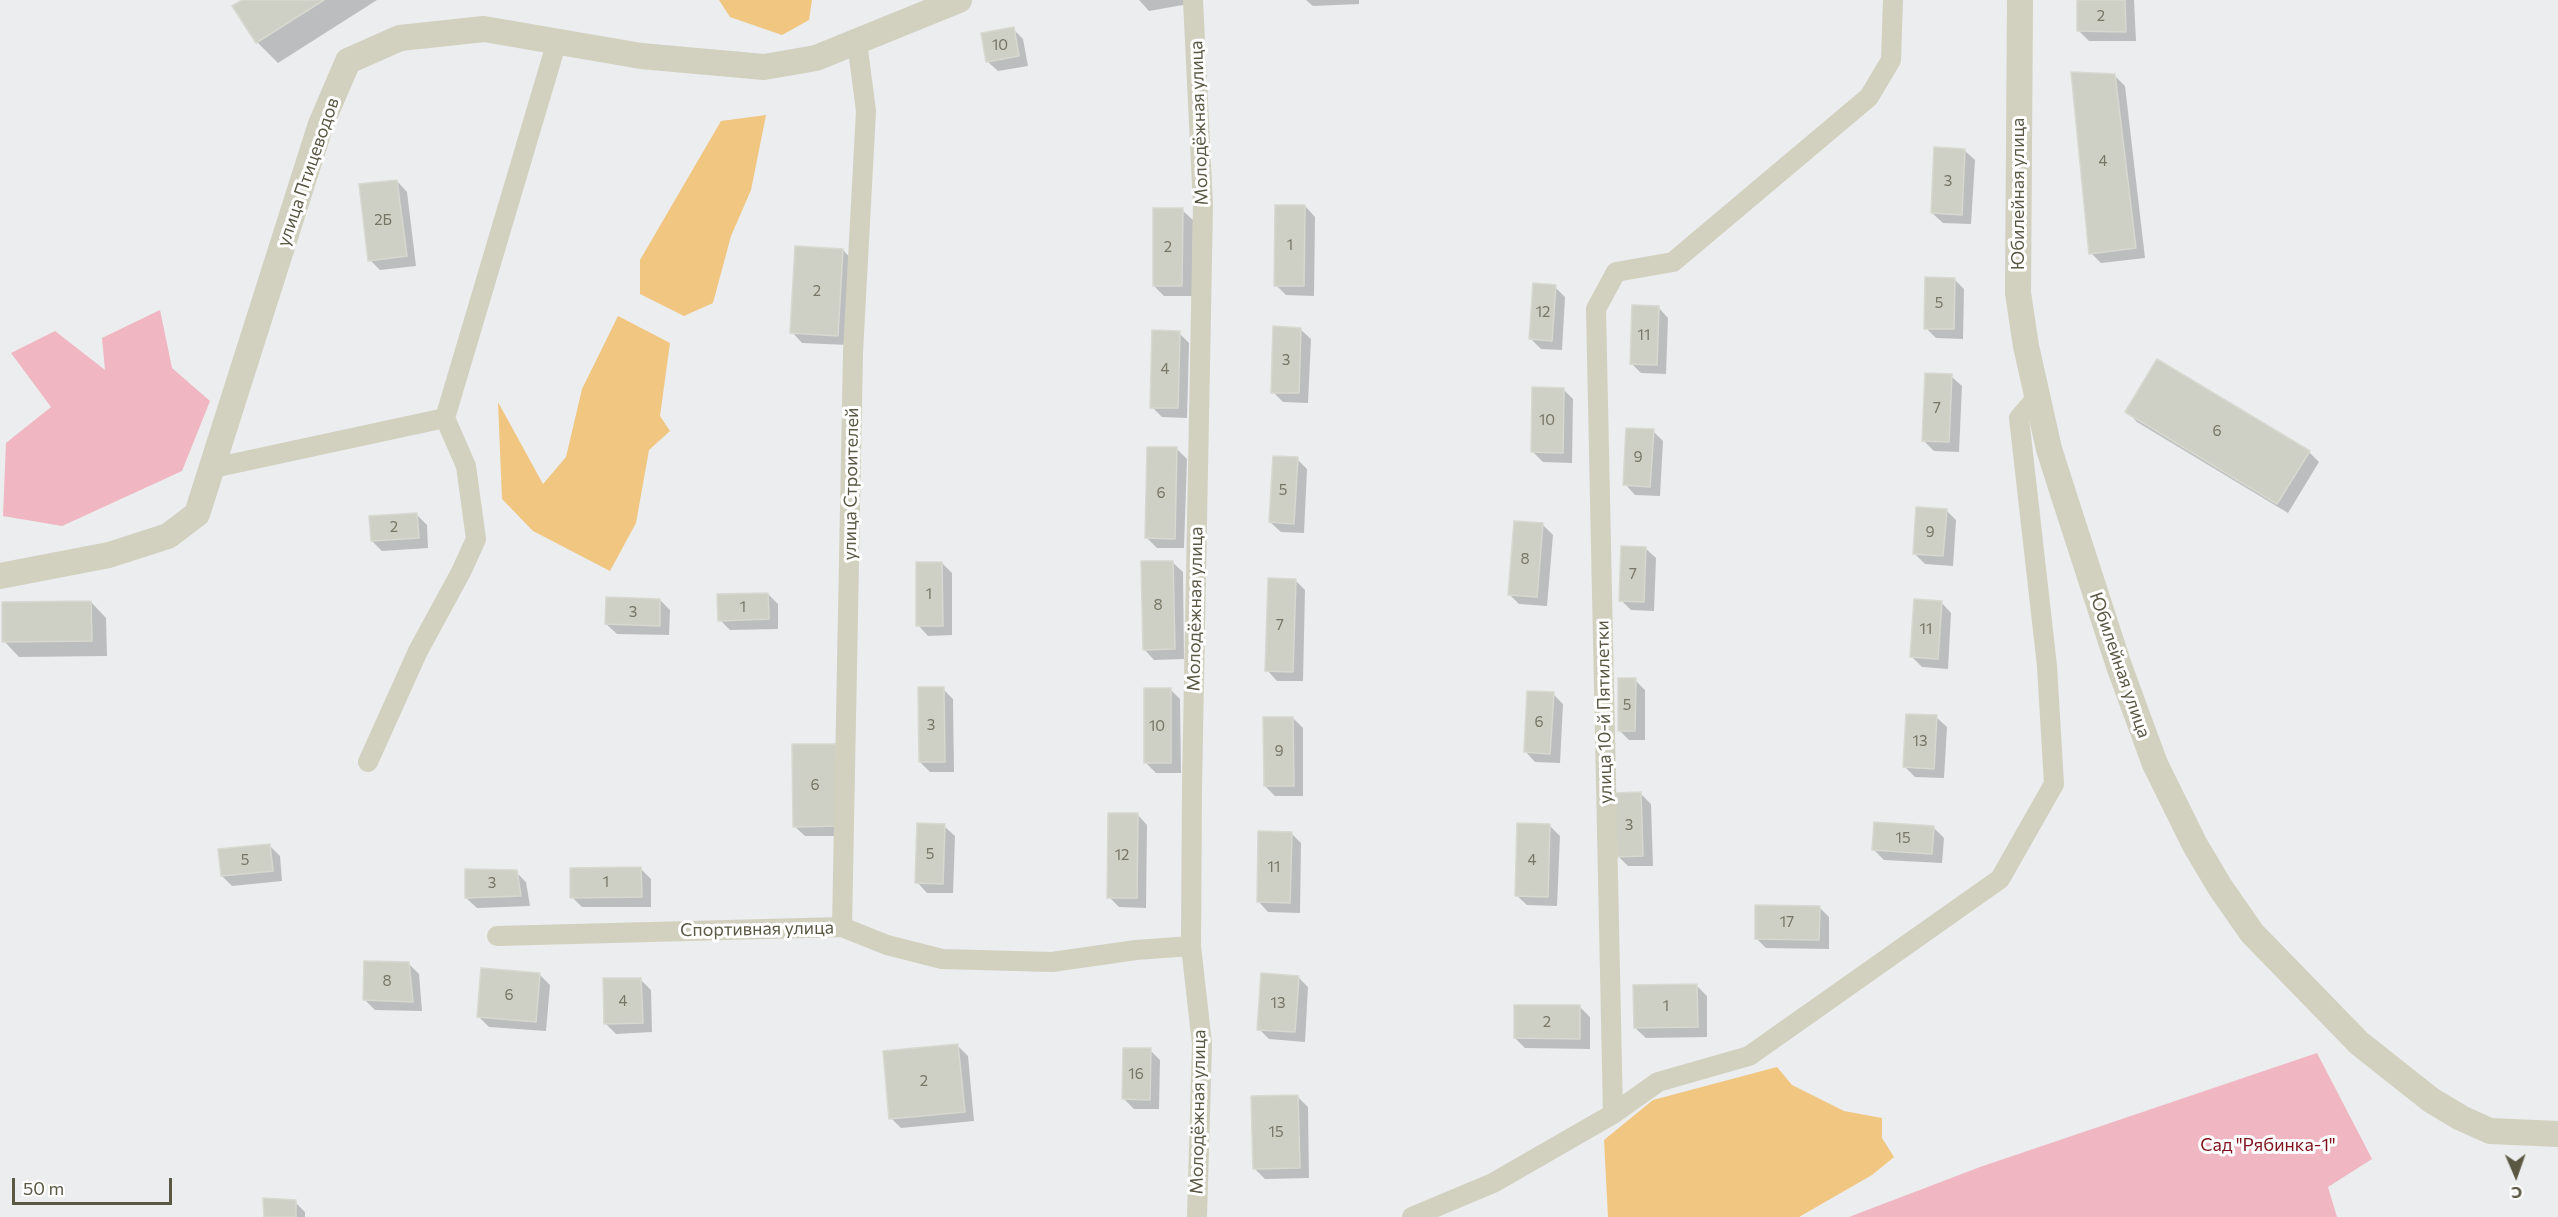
<!DOCTYPE html>
<html>
<head>
<meta charset="utf-8">
<style>
	body { margin:0 }
	#map { position:relative; width:2558px; height:1217px; overflow:hidden; background:#ebedef; font-family:Commissioner,sans-serif }
	canvas { display:block }
	.north { position:absolute; left:2486px; top:1145px; width:60px; height:60px; -webkit-text-stroke:4px #fff; paint-order:stroke; rotate:178deg; font-size:16px; font-weight:700; line-height:24px; text-align:center; color:#5a5743 }
	.north::after { content:''; display:block; margin:auto; width:21px; height:27px; background:#5a5743; clip-path:polygon(50% 0,100% 100%,50% 72%,0 100%) }
	.scale { position:absolute; left:12px; top:1178px; width:160px; height:27px; box-sizing:border-box; border:3px solid #5a5743; border-top:0; padding-left:8px; font-size:18px; line-height:21px; white-space:nowrap; color:#5a5743; -webkit-text-stroke:4px #fff; paint-order:stroke }
</style>
</head>
<body>
<div id="map">
<canvas width="2558" height="1217"></canvas>
<div class="north">С</div>
<div class="scale">50 m</div>
</div>
<script>
const ctx = document.querySelector('canvas').getContext('2d');
ctx.lineJoin = 'round';
function paint(path, color) {
  ctx.fillStyle = color;
  ctx.fill(path, 'evenodd');
}
function poly(rows) {
  const path = new Path2D();
  for (const r of rows) {
    path.moveTo(r[0], r[1]);
    for (let i = 2; i < r.length; i += 2) path.lineTo(r[i], r[i + 1]);
  }
  return path;
}
function stroke(path, color, width, dash) {
  ctx.strokeStyle = color;
  ctx.lineWidth = width;
  ctx.lineCap = dash ? 'butt' : 'round';
  ctx.setLineDash(dash || []);
  ctx.stroke(path);
}
function write(font, color, halo, rows, align = 'center') {
  ctx.font = font + ' Commissioner,sans-serif';
  ctx.lineWidth = 6;
  ctx.setLineDash([]);
  ctx.textBaseline = 'middle';
  ctx.strokeStyle = halo;
  ctx.fillStyle = color;
  for (const [text, x, y, turn = 0] of rows) {
    ctx.save();
    ctx.translate(x, y);
    ctx.rotate((+turn || 0) * Math.PI / 180);
    ctx.textAlign = isNaN(turn) ? turn : align;
    if (halo) ctx.strokeText(text, 0, 0);
    ctx.fillText(text, 0, 0);
    ctx.restore();
  }
}
paint(poly([
	[160,310,172,368,210,401,182,471,62,526,3,516,6,443,51,407,11,353,55,331,105,370,102,338],
	[2317,1053,2372,1159,2328,1187,2337,1217,1849,1217,1980,1167]
]), '#f0b6c1');
paint(poly([
	[719,0,812,0,809,20,782,35,730,17],
	[766,115,751,190,731,236,713,303,684,316,640,294,640,260,721,121],
	[618,316,670,343,660,416,670,431,649,450,636,523,610,571,533,531,502,499,498,402,543,484,566,457,582,389],
	[1777,1067,1792,1085,1844,1111,1882,1118,1882,1138,1894,1157,1872,1175,1799,1217,1608,1217,1604,1140,1653,1100]
]), '#f0c680');
paint(poly([
	[244,0,377,0,278,63,257,42,234,6],
	[1139,0,1193,0,1194,3,1149,11],
	[1306,0,1359,0,1359,4,1313,6],
	[2079,0,2134,0,2136,41,2089,41,2079,31],
	[1013,29,1023,39,1028,66,998,71,987,61],
	[2115,76,2125,86,2145,258,2101,263,2091,253],
	[1964,150,1975,160,1971,224,1943,223,1932,213],
	[397,181,407,192,416,266,380,270,370,260],
	[1305,206,1315,217,1314,296,1286,295,1276,285],
	[1182,210,1193,220,1192,296,1164,296,1154,286],
	[843,250,853,261,848,345,802,343,792,332],
	[1954,279,1964,289,1963,339,1936,338,1926,328],
	[1555,287,1565,297,1562,350,1541,349,1531,339],
	[1658,307,1668,318,1666,374,1641,373,1631,363],
	[1300,329,1311,339,1308,403,1283,402,1273,392],
	[1179,333,1189,343,1187,418,1162,417,1152,407],
	[1951,376,1962,386,1959,452,1934,451,1923,440],
	[1563,389,1573,399,1572,463,1543,462,1533,452],
	[2127,411,2309,452,2319,462,2288,513,2137,422],
	[1653,431,1663,441,1660,496,1635,495,1625,484],
	[1177,449,1187,459,1184,548,1157,548,1146,537],
	[1297,459,1307,469,1304,533,1281,532,1270,522],
	[1946,510,1956,520,1953,566,1925,564,1915,554],
	[417,515,427,525,428,548,382,551,372,541],
	[1543,525,1553,535,1547,606,1519,604,1509,594],
	[1645,548,1656,558,1654,611,1631,610,1621,600],
	[1172,562,1183,572,1184,659,1154,660,1144,649],
	[942,563,952,573,952,635,928,636,918,625],
	[1295,580,1305,590,1303,681,1277,681,1267,670],
	[768,594,778,604,778,629,730,630,720,620],
	[660,600,670,610,669,635,617,634,606,624],
	[91,602,106,618,107,656,19,657,4,641],
	[1941,602,1951,613,1948,669,1922,667,1912,657],
	[1635,680,1645,690,1645,740,1629,740,1619,730],
	[943,689,953,699,954,772,930,772,920,762],
	[1170,689,1180,699,1181,773,1156,773,1146,763],
	[1553,694,1563,704,1560,763,1535,762,1525,751],
	[1936,717,1947,727,1944,778,1915,777,1905,767],
	[1293,718,1303,728,1303,796,1275,796,1265,786],
	[836,746,847,836,805,836,794,826],
	[1641,794,1651,804,1653,866,1628,866,1618,856],
	[1137,814,1147,825,1146,908,1119,907,1109,897],
	[1549,825,1560,836,1557,906,1527,905,1516,895],
	[944,826,955,836,953,893,927,893,917,882],
	[1933,827,1944,838,1942,863,1884,860,1873,849],
	[1291,833,1301,843,1300,913,1268,912,1258,901],
	[270,846,280,856,282,881,232,886,222,876],
	[641,869,651,879,651,907,582,907,572,897],
	[516,872,526,882,530,906,477,908,466,898],
	[1819,907,1829,917,1829,949,1766,948,1756,938],
	[409,964,419,974,422,1011,375,1010,364,999],
	[540,975,550,985,546,1031,489,1027,479,1017],
	[1298,977,1308,987,1305,1042,1269,1039,1259,1029],
	[641,980,651,990,652,1032,616,1034,606,1024],
	[1697,986,1707,996,1707,1037,1646,1038,1635,1028],
	[1580,1007,1590,1017,1590,1049,1525,1048,1515,1038],
	[958,1046,968,1056,974,1121,901,1128,891,1118],
	[1150,1050,1160,1060,1159,1109,1134,1109,1124,1099],
	[1297,1096,1308,1107,1309,1178,1265,1179,1255,1169],
	[295,1202,305,1212,305,1217,266,1217]
]), '#0003');
const building = poly([
	[242,0,324,0,256,43,232,6,242,0],
	[2077,0,2125,0,2126,32,2077,31,2077,0],
	[1014,27,1019,56,986,62,981,33,1014,27],
	[2071,72,2115,74,2136,248,2089,254,2071,72],
	[1934,147,1965,149,1962,215,1931,213,1934,147],
	[397,180,407,256,368,261,359,184,397,180],
	[1275,205,1305,205,1304,286,1274,286,1275,205],
	[1153,208,1183,208,1182,286,1153,286,1153,208],
	[795,246,843,249,838,336,790,333,795,246],
	[1925,277,1955,278,1954,329,1924,329,1925,277],
	[1533,283,1556,285,1552,341,1529,339,1533,283],
	[1632,305,1659,306,1657,365,1630,364,1632,305],
	[1273,326,1301,328,1299,393,1271,393,1273,326],
	[1152,330,1180,331,1178,408,1150,408,1152,330],
	[2157,359,2310,451,2277,504,2125,412,2157,359],
	[1925,373,1952,374,1949,442,1922,441,1925,373],
	[1532,387,1564,388,1563,453,1531,452,1532,387],
	[1626,428,1654,429,1650,487,1623,485,1626,428],
	[1147,447,1177,447,1175,539,1145,538,1147,447],
	[1273,456,1298,457,1294,524,1269,522,1273,456],
	[1916,507,1947,509,1943,556,1913,554,1916,507],
	[417,513,419,538,371,541,369,516,417,513],
	[1514,521,1543,523,1537,597,1508,595,1514,521],
	[1621,546,1646,547,1644,602,1619,601,1621,546],
	[1141,561,1173,561,1175,649,1143,650,1141,561],
	[916,562,942,562,943,626,916,626,916,562],
	[1268,578,1296,579,1293,672,1265,671,1268,578],
	[768,593,769,619,718,621,717,594,768,593],
	[606,597,660,599,660,626,605,624,606,597],
	[1914,599,1942,601,1938,659,1910,657,1914,599],
	[91,601,92,641,2,642,2,602,91,601],
	[1618,678,1636,678,1635,731,1618,731,1618,678],
	[918,687,944,687,945,762,919,762,918,687],
	[1144,688,1171,688,1171,763,1144,763,1144,688],
	[1527,691,1554,692,1550,754,1524,752,1527,691],
	[1906,714,1937,715,1934,769,1903,767,1906,714],
	[1263,717,1293,717,1294,786,1264,786,1263,717],
	[792,744,836,744,837,826,793,827,792,744],
	[1641,792,1643,856,1617,857,1615,793,1641,792],
	[1108,813,1138,813,1137,898,1107,898,1108,813],
	[1874,822,1934,826,1932,854,1872,850,1874,822],
	[917,823,945,824,943,884,915,883,917,823],
	[1517,823,1550,824,1548,897,1515,896,1517,823],
	[1258,831,1292,832,1290,903,1257,902,1258,831],
	[270,844,273,871,221,876,218,849,270,844],
	[641,867,642,897,570,898,570,868,641,867],
	[465,869,517,870,521,896,465,898,465,869],
	[1755,905,1820,906,1819,940,1755,939,1755,905],
	[364,961,409,962,413,1002,363,1000,364,961],
	[481,968,540,973,536,1022,477,1017,481,968],
	[1261,973,1299,976,1295,1032,1257,1030,1261,973],
	[603,978,641,978,643,1023,604,1024,603,978],
	[1697,984,1698,1027,1634,1028,1633,985,1697,984],
	[1514,1005,1580,1005,1580,1039,1514,1038,1514,1005],
	[958,1044,965,1112,889,1119,883,1051,958,1044],
	[1123,1048,1151,1048,1150,1100,1122,1099,1123,1048],
	[1298,1095,1300,1168,1253,1169,1251,1096,1298,1095],
	[263,1198,296,1200,296,1217,264,1217,263,1198]
]);
paint(building, '#cecfc5');
stroke(building, '#d7d8cf', 1.5);
stroke(poly([
	[1193,0,1203,205,1192,786,1191,946,1202,1044,1197,1217],
	[213,468,445,418],
	[368,762,418,651,461,572,476,539,466,466,445,418,557,41],
	[842,927,853,352,866,111,857,42],
	[497,936,842,927,887,945,942,959,1052,962,1136,950,1191,946],
	[1613,1114,1596,309,1616,272,1673,262,1869,97,1891,60,1893,0],
	[1412,1217,1493,1183,1613,1114,1658,1082,1749,1056,2000,879,2054,784,2047,666,2019,418,2038,396]
]), '#d2d0be', 20);
stroke(poly([
	[2020,0,2018,293,2026,346,2049,449,2063,493,2119,666,2155,764,2195,845,2220,887,2252,933,2359,1043,2431,1100,2461,1118,2490,1131,2558,1134],
	[0,576,109,555,168,536,197,514,321,124,348,61,400,38,484,29,641,56,764,67,816,58,959,0]
]), '#d2d0be', 26);
write('15px', '#777564', null, [
	["2",2101,16],
	["10",1000,45],
	["4",2103,161],
	["3",1948,181],
	["2Б",383,220],
	["1",1290,245],
	["2",1168,247],
	["2",817,291],
	["5",1939,303],
	["12",1543,312],
	["11",1644,335],
	["3",1286,360],
	["4",1165,369],
	["7",1937,408],
	["10",1547,420],
	["6",2217,431],
	["9",1638,457],
	["5",1283,490],
	["6",1161,493],
	["2",394,527],
	["9",1930,532],
	["8",1525,559],
	["7",1633,574],
	["1",929,594],
	["8",1158,605],
	["1",743,607],
	["3",633,612],
	["7",1280,625],
	["11",1926,629],
	["5",1627,705],
	["6",1539,722],
	["3",931,725],
	["10",1157,726],
	["13",1920,741],
	["9",1279,751],
	["6",815,785],
	["3",1629,825],
	["15",1903,838],
	["5",930,854],
	["12",1122,855],
	["5",245,860],
	["4",1532,860],
	["11",1274,867],
	["1",606,882],
	["3",492,883],
	["17",1787,922],
	["8",387,981],
	["6",509,995],
	["4",623,1001],
	["13",1278,1003],
	["1",1666,1006],
	["2",1547,1022],
	["16",1136,1074],
	["2",924,1081],
	["15",1276,1132]
]);
write('18px', '#5a5743', '#fff', [
	["Молодёжная улица",1199,123,-92],
	["улица Птицеводов",308,172,-71],
	["Юбилейная улица",2018,194,-90],
	["улица Строителей",851,484,-89],
	["Молодёжная улица",1195,609,-89],
	["Юбилейная улица",2120,665,71],
	["улица 10-й Пятилетки",1604,712,-91],
	["Спортивная улица",757,929,-1],
	["Молодёжная улица",1198,1112,-89]
]);
write('18px', '#7e111a', '#fff', [
	["Сад \"Рябинка-1\"",2268,1145]
]);
</script>
</body>
</html>
